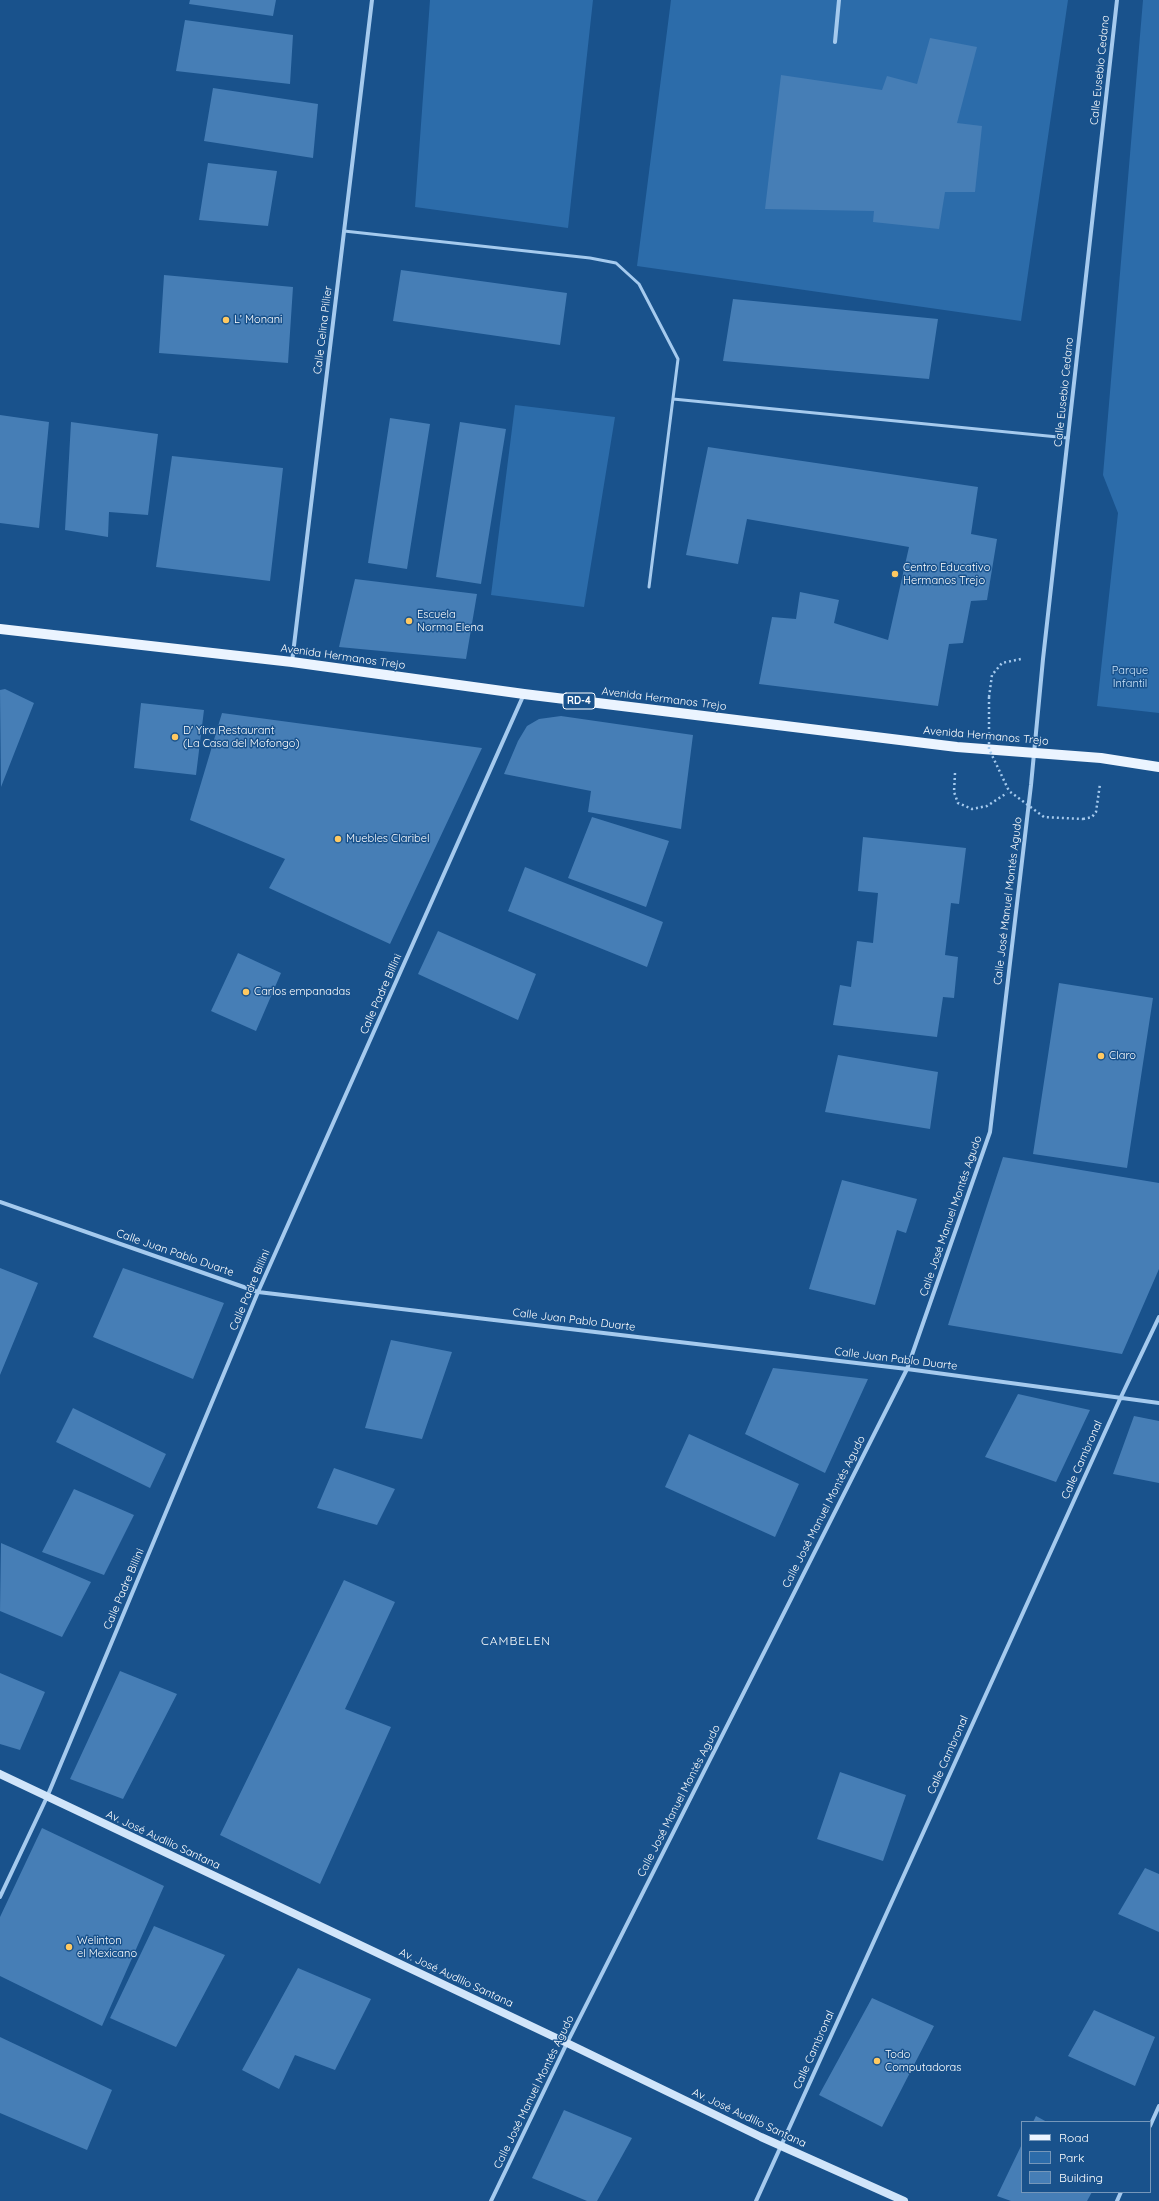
<!DOCTYPE html>
<html>
<head>
<meta charset="utf-8">
<style>
	body { margin:0 }
	#map { position:relative; width:1159px; height:2201px; overflow:hidden; background:#19528c; font-family:Quicksand,sans-serif }
	canvas { display:block }
	.legend { position:absolute; left:1021px; top:2121px; width:130px; height:72px; box-sizing:border-box; background:#19528c; border:1px solid #7597ba; margin:0; padding:5px 7px; list-style:none; font-size:12px; color:#fff }
	.legend li { display:flex; align-items:center; gap:8px; height:20px }
	.legend b { width:20px; border:1px solid #7597ba }
</style>
</head>
<body>
<div id="map">
<canvas width="1159" height="2201"></canvas>
<ul class="legend">
<li><b style="height:5px;background:#ebf4ff"></b>Road</li>
<li><b style="height:11px;background:#2c6caa"></b>Park</li>
<li><b style="height:11px;background:#467eb6"></b>Building</li>
</ul>
</div>
<script>
const ctx = document.querySelector('canvas').getContext('2d');
ctx.lineJoin = 'round';
function paint(path, color) {
  ctx.fillStyle = color;
  ctx.fill(path, 'evenodd');
}
function poly(rows) {
  const path = new Path2D();
  for (const r of rows) {
    path.moveTo(r[0], r[1]);
    for (let i = 2; i < r.length; i += 2) path.lineTo(r[i], r[i + 1]);
  }
  return path;
}
function stroke(path, color, width, dash) {
  ctx.strokeStyle = color;
  ctx.lineWidth = width;
  ctx.lineCap = dash ? 'butt' : 'round';
  ctx.setLineDash(dash || []);
  ctx.stroke(path);
}
function write(font, color, halo, rows, align = 'center') {
  ctx.font = font + ' Quicksand,sans-serif';
  ctx.lineWidth = 3;
  ctx.setLineDash([]);
  ctx.textBaseline = 'middle';
  ctx.strokeStyle = halo;
  ctx.fillStyle = color;
  for (const [text, x, y, turn = 0] of rows) {
    ctx.save();
    ctx.translate(x, y);
    ctx.rotate((+turn || 0) * Math.PI / 180);
    ctx.textAlign = isNaN(turn) ? turn : align;
    if (halo) ctx.strokeText(text, 0, 0);
    ctx.fillText(text, 0, 0);
    ctx.restore();
  }
}
paint(poly([
	[430,0,593,0,568,228,415,207],
	[671,0,1068,0,1021,321,637,266],
	[1143,0,1159,0,1159,713,1097,706,1118,513,1103,475],
	[515,405,615,417,584,607,491,595]
]), '#2c6caa');
paint(poly([
	[190,0,276,0,273,16,189,4],
	[185,20,293,35,290,84,176,71],
	[930,38,977,47,957,123,982,126,975,192,945,192,939,229,873,222,874,211,765,209,781,75,882,90,887,76,917,84],
	[213,88,318,104,313,158,204,141],
	[208,163,277,171,268,226,199,220],
	[401,270,567,293,560,345,393,321],
	[164,275,293,287,288,363,159,353],
	[733,299,938,319,929,379,723,361],
	[0,415,49,422,39,528,0,523],
	[390,418,430,424,407,569,368,563],
	[71,422,158,434,148,515,109,512,108,537,65,530],
	[460,422,506,429,481,584,436,577],
	[708,447,978,487,971,534,997,539,987,600,971,601,963,643,949,644,938,706,759,684,772,617,796,619,800,592,839,600,834,623,888,640,909,547,747,519,738,564,686,555],
	[172,456,283,468,270,581,156,567],
	[355,579,477,594,466,659,339,647],
	[5,689,34,703,1,787,0,690],
	[141,703,204,710,196,775,134,768],
	[222,713,482,748,390,944,269,888,285,859,190,820],
	[561,716,693,735,681,829,588,812,591,791,504,774,518,741,527,726,539,719],
	[592,817,669,841,646,907,568,878],
	[863,837,966,848,959,904,951,903,945,955,958,957,954,998,943,997,937,1037,833,1025,840,985,851,987,857,941,873,943,878,893,858,891],
	[525,867,663,922,647,967,508,911],
	[438,931,536,974,518,1020,418,974],
	[238,953,281,973,256,1031,211,1011],
	[1059,983,1153,998,1127,1168,1033,1154],
	[838,1055,938,1072,930,1129,825,1112],
	[1003,1157,1159,1183,1159,1269,1122,1354,948,1325],
	[842,1180,917,1199,906,1233,897,1230,875,1305,809,1289],
	[0,1268,38,1283,0,1375],
	[123,1268,224,1303,193,1379,93,1337],
	[391,1340,452,1352,422,1439,365,1428],
	[773,1368,868,1379,825,1473,745,1434],
	[1018,1394,1090,1410,1056,1482,985,1457],
	[73,1408,166,1454,150,1488,56,1442],
	[1134,1416,1159,1421,1159,1483,1113,1474],
	[689,1434,799,1484,775,1537,665,1487],
	[334,1468,395,1489,377,1525,317,1508],
	[74,1489,134,1515,104,1575,42,1552],
	[1,1543,91,1582,62,1637,0,1611],
	[344,1580,395,1602,345,1709,391,1727,320,1884,220,1835],
	[120,1671,177,1694,123,1799,70,1779],
	[0,1673,45,1692,20,1750,0,1744],
	[840,1772,906,1795,883,1861,817,1839],
	[42,1828,164,1886,102,2026,0,1976,0,1917],
	[1145,1868,1159,1874,1159,1932,1118,1914],
	[154,1926,225,1955,176,2047,110,2018],
	[298,1968,371,1999,335,2070,295,2055,279,2089,242,2070],
	[872,1998,934,2026,882,2127,819,2095],
	[1094,2010,1155,2037,1135,2086,1068,2056],
	[0,2037,112,2090,87,2150,0,2113],
	[564,2110,632,2138,597,2201,587,2201,532,2178],
	[1036,2116,1047,2122,1033,2122],
	[1022,2144,1022,2192,1092,2192,1087,2201,1011,2201,997,2196]
]), '#467eb6');
stroke(poly([
	[989,697,992,675,1002,663,1021,659],
	[955,773,954,792,958,803,972,809,987,806,1007,793],
	[1083,819,1092,817,1096,812,1100,784]
]), '#a5caee', 2.5, [2, 3]);
stroke(poly([
	[344,231,590,258,616,263,639,284,678,359,649,587],
	[673,399,1068,438]
]), '#a5caee', 3);
stroke(poly([
	[835,42,839,0],
	[292,662,372,0],
	[0,1202,258,1292,907,1369,1159,1403],
	[0,1897,47,1797,258,1292,524,694],
	[1150,2126,1159,2106],
	[491,2201,567,2043,907,1369,990,1132,1031,785,1043,659,1117,0],
	[756,2201,1120,1399,1159,1317],
	[1117,2201,1121,2192]
]), '#a5caee', 4);
stroke(poly([
	[0,1774,567,2043,761,2137,904,2201]
]), '#d1e5fa', 8);
stroke(poly([
	[0,629,292,662,524,694,957,747,1101,758,1159,767]
]), '#ebf4ff', 10);
stroke(poly([
	[989,697,989,749,1009,791,1044,817,1083,819]
]), '#a5caee', 2.5, [2, 3]);
for (const [x, y, r, color] of [
	[226,320,4,"#ffc961"],
	[895,574,4,"#ffc961"],
	[409,621,4,"#ffc961"],
	[175,737,4,"#ffc961"],
	[338,839,4,"#ffc961"],
	[246,992,4,"#ffc961"],
	[1101,1056,4,"#ffc961"],
	[69,1947,4,"#ffc961"],
	[877,2061,4,"#ffc961"]
]) {
  const dot = new Path2D();
  dot.arc(x, y, r, 0, 2 * Math.PI);
  ctx.fillStyle = color;
  ctx.fill(dot);
  stroke(dot, '#19528c', 1.5);
}
for (const [x, y, w] of [
	[579,701,32]
]) {
  const box = new Path2D();
  box.roundRect(x - w / 2, y - 8, w, 16, 3);
  ctx.fillStyle = '#19528c';
  ctx.fill(box);
  stroke(box, '#fff', 1);
}
write('bold 10px', '#fff', null, [
	["RD-4",579,701]
]);
write('11px', '#fff', '#19528c', [
	["Calle Eusebio Cedano",1100,70,-84],
	["Calle Celina Pillier",323,330,-83],
	["Calle Eusebio Cedano",1064,392,-84],
	["Avenida Hermanos Trejo",343,657,8],
	["Avenida Hermanos Trejo",664,699,7],
	["Avenida Hermanos Trejo",986,736,5],
	["Calle José Manuel Montés Agudo",1008,901,-83],
	["Calle Padre Billini",381,994,-66],
	["Calle José Manuel Montés Agudo",951,1216,-71],
	["Calle Juan Pablo Duarte",175,1253,19],
	["Calle Padre Billini",250,1290,-67],
	["Calle Juan Pablo Duarte",574,1320,7],
	["Calle Juan Pablo Duarte",896,1359,7],
	["Calle Cambronal",1082,1460,-66],
	["Calle José Manuel Montés Agudo",824,1512,-63],
	["Calle Padre Billini",124,1589,-67],
	["Calle Cambronal",948,1755,-66],
	["Calle José Manuel Montés Agudo",679,1801,-63],
	["Av. José Audilio Santana",163,1840,25],
	["Av. José Audilio Santana",456,1978,25],
	["Calle Cambronal",814,2050,-66],
	["Calle José Manuel Montés Agudo",534,2092,-64],
	["Av. José Audilio Santana",749,2118,25]
]);
write('11px', '#fff', '#19528c', [
	["L’ Monani",234,320],
	["Centro Educativo",903,568],
	["Hermanos Trejo",903,581],
	["Escuela",417,615],
	["Norma Elena",417,628],
	["D' Yira Restaurant",183,731],
	["(La Casa del Mofongo)",183,744],
	["Muebles Claribel",346,839],
	["Carlos empanadas",254,992],
	["Claro",1109,1056],
	["Welinton",77,1941],
	["el Mexicano",77,1954],
	["Todo",885,2055],
	["Computadoras",885,2068]
], 'left');
write('11px', '#cae3fa', '#19528c', [
	["Parque",1130,671],
	["Infantil",1130,684]
]);
ctx.letterSpacing = '1px';
write('12px', '#fff', '#19528c', [
	["CAMBELEN",516,1641]
]);
ctx.letterSpacing = '0px';
</script>
</body>
</html>
